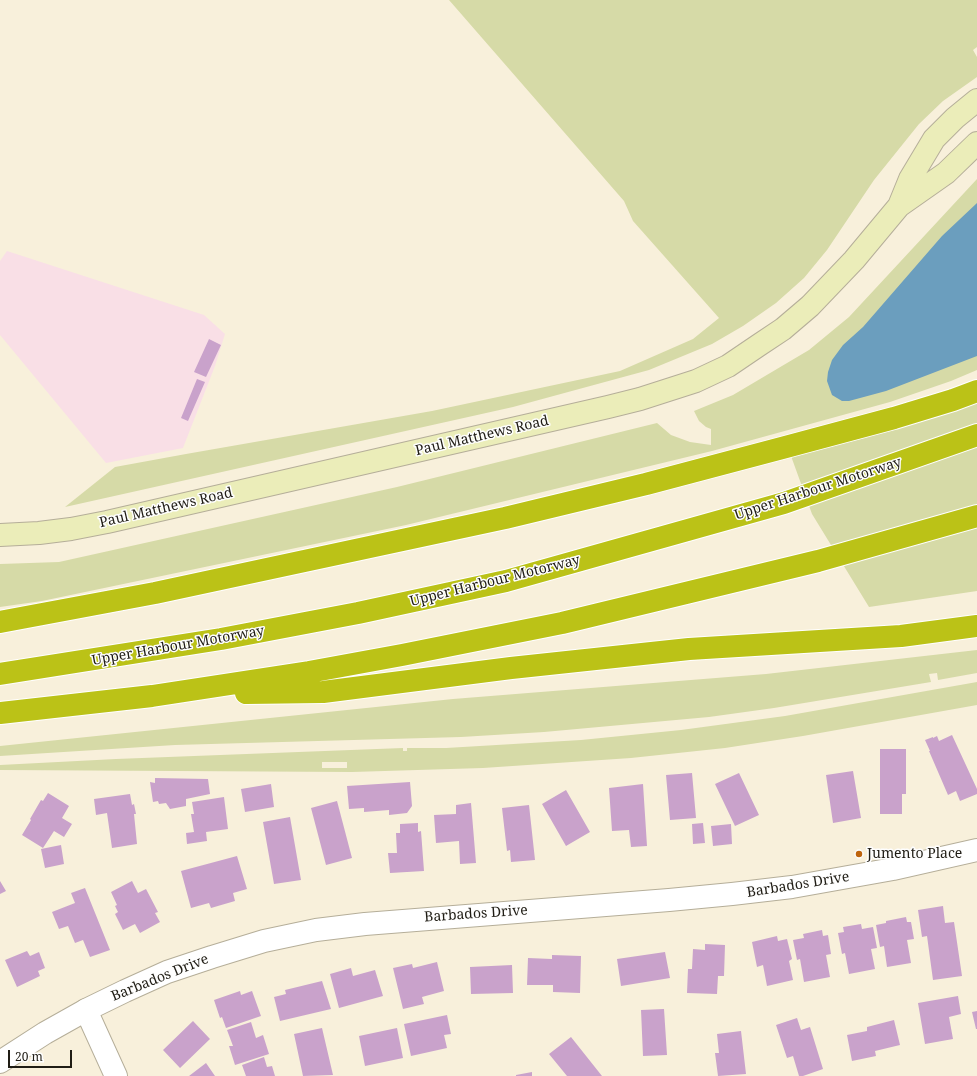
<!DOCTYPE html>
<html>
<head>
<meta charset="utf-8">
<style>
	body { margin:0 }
	#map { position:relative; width:977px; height:1076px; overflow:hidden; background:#f8f0db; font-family:"Noto Serif",serif }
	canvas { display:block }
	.scale { position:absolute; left:8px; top:1050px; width:64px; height:18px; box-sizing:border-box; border:2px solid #201d15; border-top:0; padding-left:5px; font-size:12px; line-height:14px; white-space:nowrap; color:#201d15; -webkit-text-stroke:3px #fefefe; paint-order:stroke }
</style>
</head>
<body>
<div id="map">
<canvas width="977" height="1076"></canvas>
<div class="scale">20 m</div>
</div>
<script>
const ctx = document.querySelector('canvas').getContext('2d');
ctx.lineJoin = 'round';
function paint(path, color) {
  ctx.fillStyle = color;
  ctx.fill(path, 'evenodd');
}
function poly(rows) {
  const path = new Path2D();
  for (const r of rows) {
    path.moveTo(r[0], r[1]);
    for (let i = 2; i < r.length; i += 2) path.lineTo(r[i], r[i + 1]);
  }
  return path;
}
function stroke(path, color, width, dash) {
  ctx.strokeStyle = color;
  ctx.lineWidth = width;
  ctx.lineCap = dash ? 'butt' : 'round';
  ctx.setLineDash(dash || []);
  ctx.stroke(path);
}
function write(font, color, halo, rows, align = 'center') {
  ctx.font = font + ' "Noto Serif",serif';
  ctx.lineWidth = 3;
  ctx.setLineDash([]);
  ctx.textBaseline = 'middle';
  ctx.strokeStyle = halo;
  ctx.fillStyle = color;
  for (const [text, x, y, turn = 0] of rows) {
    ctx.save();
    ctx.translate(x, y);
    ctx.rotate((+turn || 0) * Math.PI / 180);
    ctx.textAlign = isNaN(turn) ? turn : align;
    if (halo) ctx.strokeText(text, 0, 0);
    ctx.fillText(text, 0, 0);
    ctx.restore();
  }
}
paint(poly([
	[7,251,204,315,225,334,215,366,183,448,106,463,0,335,0,261]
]), '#f9dfe6');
paint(poly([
	[449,0,977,0,977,47,973,50,977,57,977,77,943,101,919,124,874,180,827,250,804,278,776,303,743,326,712,344,649,370,513,407,65,507,115,467,186,454,432,411,620,371,693,339,719,318,633,221,624,201],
	[977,179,977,370,951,381,890,402,712,451,406,525,42,601,0,607,0,564,59,562,397,487,657,423,671,435,690,442,711,445,711,429,706,427,699,421,694,411,733,395,809,350,849,317],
	[977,399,977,591,869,607,812,514,791,456],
	[977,650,977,673,938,680,937,673,929,674,931,682,774,708,709,717,544,732,461,737,175,745,0,756,0,746,453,699,766,674],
	[977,682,977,705,803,736,725,748,631,758,483,768,352,772,0,770,0,765,116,759,403,748,403,751,407,751,407,748,446,748,581,740,681,730,785,716],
	[322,762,347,762,347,768,322,768]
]), '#d6daa7');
paint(poly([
	[977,203,977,356,886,391,849,401,842,401,832,395,827,381,828,372,832,360,843,345,863,327,942,236]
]), '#6b9ebe');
paint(poly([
	[209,339,221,345,206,377,194,372],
	[197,379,205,382,188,421,181,418],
	[952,735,977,789,977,794,960,801,956,791,948,795,929,751,930,751,925,740,933,737,933,738,937,736,939,741],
	[880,749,906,749,906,794,902,794,902,814,880,814],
	[853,771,861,818,833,823,826,775],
	[692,773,696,818,670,820,666,775],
	[739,773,759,815,735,826,715,784],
	[155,778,208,779,210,794,186,799,186,806,170,809,166,803,159,804,158,801,153,802,150,782,155,783],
	[410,782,412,806,407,813,389,815,389,810,364,812,364,808,349,809,347,786],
	[271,784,274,807,245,812,241,789],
	[643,784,647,846,631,847,629,830,612,831,609,788],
	[566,790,590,832,566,846,542,804],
	[48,793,69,806,62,818,72,824,64,837,54,831,43,848,22,835,31,820,30,819,41,800,43,801],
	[130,794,132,805,134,804,136,814,134,814,137,844,112,848,107,813,96,815,94,799],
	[224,797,228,829,206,832,207,841,187,844,186,833,194,832,191,814,194,814,192,802],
	[337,801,352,858,326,865,311,808],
	[471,803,476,863,460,864,459,841,436,843,434,815,456,814,456,805],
	[529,805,535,860,511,862,510,850,507,851,502,808],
	[290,817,301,880,274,884,263,822],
	[418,823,418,832,421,831,424,871,390,873,388,853,397,853,396,833,400,833,400,824],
	[703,823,705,843,693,844,692,824],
	[731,824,732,844,713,846,711,826],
	[61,845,64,864,45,868,41,849],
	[237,856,247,889,233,893,235,901,211,908,209,903,191,908,181,871],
	[0,881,6,891,0,894],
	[132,881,138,893,146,889,158,912,155,913,160,922,140,933,135,924,123,930,115,914,118,912,115,906,117,905,111,892],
	[85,888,110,950,90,957,83,940,75,943,68,926,59,929,52,912,75,903,71,893],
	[943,906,945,923,954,922,962,976,933,980,927,936,922,937,918,910],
	[906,917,907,922,911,922,914,939,907,940,911,963,887,967,884,946,880,947,876,925,886,923,886,921],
	[861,924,862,929,873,927,877,948,871,949,875,969,849,974,845,953,842,954,838,933,844,932,843,927],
	[822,930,823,936,828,935,831,954,826,955,830,977,804,982,800,959,797,960,793,940,804,938,803,934],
	[777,936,778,941,787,939,792,959,789,961,793,980,767,986,763,965,757,967,752,942],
	[705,944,725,945,724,976,718,976,717,994,687,993,688,969,692,969,693,949,705,950],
	[27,951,30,956,39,952,45,968,38,971,40,976,17,987,5,960],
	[665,952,670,978,621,986,617,959],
	[552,955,581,956,580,993,553,992,553,985,527,985,528,958,552,959],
	[437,962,444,991,422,997,424,1004,403,1009,393,968,412,964,413,968],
	[512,965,513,993,471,994,470,967],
	[351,968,353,976,375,970,383,996,339,1008,330,974],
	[322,981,331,1009,280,1021,274,997,286,994,285,990],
	[240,991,241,995,252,991,261,1016,226,1028,222,1017,220,1018,214,1000],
	[958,996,961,1014,949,1017,953,1039,925,1044,918,1003],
	[664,1009,667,1055,643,1056,641,1010],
	[977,1011,977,1029,976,1029,972,1012],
	[447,1015,451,1034,444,1035,447,1048,411,1056,404,1024],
	[797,1018,801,1030,810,1027,823,1069,803,1076,799,1076,793,1056,787,1058,776,1025],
	[894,1020,900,1045,875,1051,876,1056,852,1061,847,1035,867,1031,867,1027],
	[193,1021,210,1039,180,1068,163,1050],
	[251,1022,256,1038,263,1035,269,1054,235,1065,229,1046,233,1046,227,1030],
	[322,1028,333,1075,303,1076,294,1034],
	[397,1028,403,1058,365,1066,359,1036],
	[741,1031,746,1074,718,1076,715,1053,719,1053,717,1034],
	[571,1037,602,1076,567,1076,549,1054],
	[264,1057,267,1067,272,1066,275,1076,246,1076,242,1065],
	[206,1063,215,1076,189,1076],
	[532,1072,532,1076,516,1076,516,1075]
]), '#c9a2cb');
const minor = poly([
	[86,1010,116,1076]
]);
const tertiary = poly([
	[0,1062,45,1033,86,1010,125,991,167,972,212,957,264,941,316,930,365,924,669,900,732,894,792,887,893,869,977,850]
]);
const secondary = poly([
	[899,206,910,179,934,139,955,118,977,100],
	[0,535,39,533,71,529,107,522,608,407,640,399,696,381,728,366,759,345,783,329,810,306,854,260,899,206,946,173,977,143]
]);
const motorway = poly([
	[0,622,155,593,505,518,646,484,782,448,894,418,953,400,977,391],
	[0,674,221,639,358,613,506,581,784,503,977,435],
	[246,693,323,692,511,668,689,649,901,636,977,626],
	[0,713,152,696,309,672,402,655,562,623,818,561,977,516]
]);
stroke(minor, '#b5ae99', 24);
stroke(tertiary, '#b5ae99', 24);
stroke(secondary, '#b5ae99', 24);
stroke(motorway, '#fff', 24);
stroke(minor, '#fff', 22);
stroke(tertiary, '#fff', 22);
stroke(secondary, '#ebedb9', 22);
stroke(motorway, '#bbc217', 22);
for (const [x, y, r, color] of [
	[859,854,4,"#be640c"]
]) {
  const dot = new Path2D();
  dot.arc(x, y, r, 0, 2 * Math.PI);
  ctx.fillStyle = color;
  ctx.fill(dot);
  stroke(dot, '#fefefe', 1.5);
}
write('14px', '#201d15', '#fefefe', [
	["Paul Matthews Road",482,436,-13],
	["Upper Harbour Motorway",818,489,-18],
	["Paul Matthews Road",166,508,-13],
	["Upper Harbour Motorway",495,581,-14],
	["Upper Harbour Motorway",178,646,-10],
	["Barbados Drive",798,885,-9],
	["Barbados Drive",476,914,-4],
	["Barbados Drive",160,978,-22]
]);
write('14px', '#201d15', '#fefefe', [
	["Jumento Place",867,854]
], 'left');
</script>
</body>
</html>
